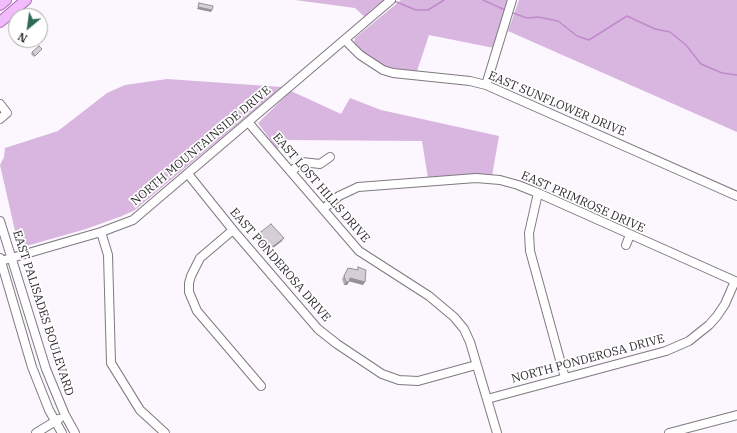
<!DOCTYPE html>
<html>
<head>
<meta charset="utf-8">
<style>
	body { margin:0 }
	#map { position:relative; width:737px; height:433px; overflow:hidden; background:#fcf6fe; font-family:"IBM Plex Serif",serif }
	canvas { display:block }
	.north { position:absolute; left:8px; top:8px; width:40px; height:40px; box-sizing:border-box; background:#fff; border:1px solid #acabac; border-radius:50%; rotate:209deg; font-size:11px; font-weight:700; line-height:16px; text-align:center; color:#302d30 }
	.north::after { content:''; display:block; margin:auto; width:14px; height:18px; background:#2c6b59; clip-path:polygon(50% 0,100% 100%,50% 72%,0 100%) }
</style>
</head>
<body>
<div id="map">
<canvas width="737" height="433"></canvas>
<div class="north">N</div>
</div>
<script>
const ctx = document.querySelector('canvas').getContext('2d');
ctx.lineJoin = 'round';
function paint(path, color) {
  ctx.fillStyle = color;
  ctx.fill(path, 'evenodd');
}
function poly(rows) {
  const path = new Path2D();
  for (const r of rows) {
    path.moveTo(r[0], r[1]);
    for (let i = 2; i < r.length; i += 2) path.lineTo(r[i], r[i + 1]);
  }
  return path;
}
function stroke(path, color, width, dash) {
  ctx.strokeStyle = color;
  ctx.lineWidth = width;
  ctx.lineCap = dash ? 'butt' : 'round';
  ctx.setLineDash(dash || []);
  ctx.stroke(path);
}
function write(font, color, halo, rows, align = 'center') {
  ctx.font = font + ' "IBM Plex Serif",serif';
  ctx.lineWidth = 3.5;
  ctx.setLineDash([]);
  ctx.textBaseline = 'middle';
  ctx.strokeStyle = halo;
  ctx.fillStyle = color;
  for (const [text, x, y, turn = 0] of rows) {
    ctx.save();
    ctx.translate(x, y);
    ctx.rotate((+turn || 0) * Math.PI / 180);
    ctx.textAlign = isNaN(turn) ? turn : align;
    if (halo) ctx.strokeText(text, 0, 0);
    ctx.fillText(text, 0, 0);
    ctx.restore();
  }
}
paint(poly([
	[295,0,384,0,371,10,366,18,355,8],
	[401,0,509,0,494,48,429,35,417,71,391,68,380,65,359,50,354,42,355,38],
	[519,0,737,0,737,132,508,31],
	[167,79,282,87,135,210,122,216,86,229,23,247,18,244,0,165,4,157,5,148,58,131,107,93,125,85],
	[291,91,341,114,350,98,381,110,499,136,492,176,428,178,422,141,289,140,277,149,258,123]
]), '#d9b6e0');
stroke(poly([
	[483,0,505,10],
	[394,1,416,10,428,10,444,0],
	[510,12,527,18,538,17,558,21,577,36,589,40,627,16,655,29,670,32,686,45,701,64,722,73,737,75]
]), '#c08acb', 1.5);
const minor = poly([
	[345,40,360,55,383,70,393,73,470,81,486,85,737,196],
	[486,85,512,0],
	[0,104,7,113,0,119],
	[248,122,359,251,429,296,454,317,464,329,470,342,497,433],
	[291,172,302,162,320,164,330,157],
	[188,174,233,230,318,329,337,344,382,374,399,380,418,381,476,365],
	[538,193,529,233,530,251,565,378],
	[323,209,339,196,358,187,476,178,500,180,518,185,538,193,737,282],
	[0,221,46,369,65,415,75,433],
	[233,230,200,258,191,276,189,283,189,292,197,311,261,386],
	[101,232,108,255,111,363,140,410,165,433],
	[626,245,630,235],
	[0,258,32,367,49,410,62,433],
	[1,261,101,232,133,220,391,0],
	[487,399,666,351,689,341,709,325,717,316,725,304,735,281],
	[36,433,59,419],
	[669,433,737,415]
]);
const major = poly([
	[0,5,6,0],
	[0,22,26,0]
]);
stroke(minor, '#7f7980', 10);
stroke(major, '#a86cb3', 12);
stroke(minor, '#fff', 8);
stroke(major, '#f1bbfc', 10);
paint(poly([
	[42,49,34,57,31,54,32,52],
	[257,235,282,241,269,251,266,248,265,249,255,238],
	[358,267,363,285,349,281,347,285,344,285,342,279,348,268,357,270]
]), '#b7b1b8');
paint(poly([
	[198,7,212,10,211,12,197,9],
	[284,238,282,241,269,251,271,248],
	[350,278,365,282,363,285,348,281],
	[346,282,349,282,347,285,344,285]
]), '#959096');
const building = poly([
	[199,3,213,6,212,10,198,7,199,3],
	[39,46,42,49,35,56,32,52,39,46],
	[271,224,284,238,271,248,268,245,267,246,257,235,271,224],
	[358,267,366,270,365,282,350,278,349,282,346,282,344,276,348,268,358,270,358,267]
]);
paint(building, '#d5ced6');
stroke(building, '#959096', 1);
write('12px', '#302d30', '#fff', [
	["EAST SUNFLOWER DRIVE",557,104,23],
	["NORTH MOUNTAINSIDE DRIVE",201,146,-40],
	["EAST LOST HILLS DRIVE",321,188,49],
	["EAST PRIMROSE DRIVE",583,202,24],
	["EAST PONDEROSA DRIVE",280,265,49],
	["EAST PALISADES BOULEVARD",43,313,72],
	["NORTH PONDEROSA DRIVE",588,359,-15]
]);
</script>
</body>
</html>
